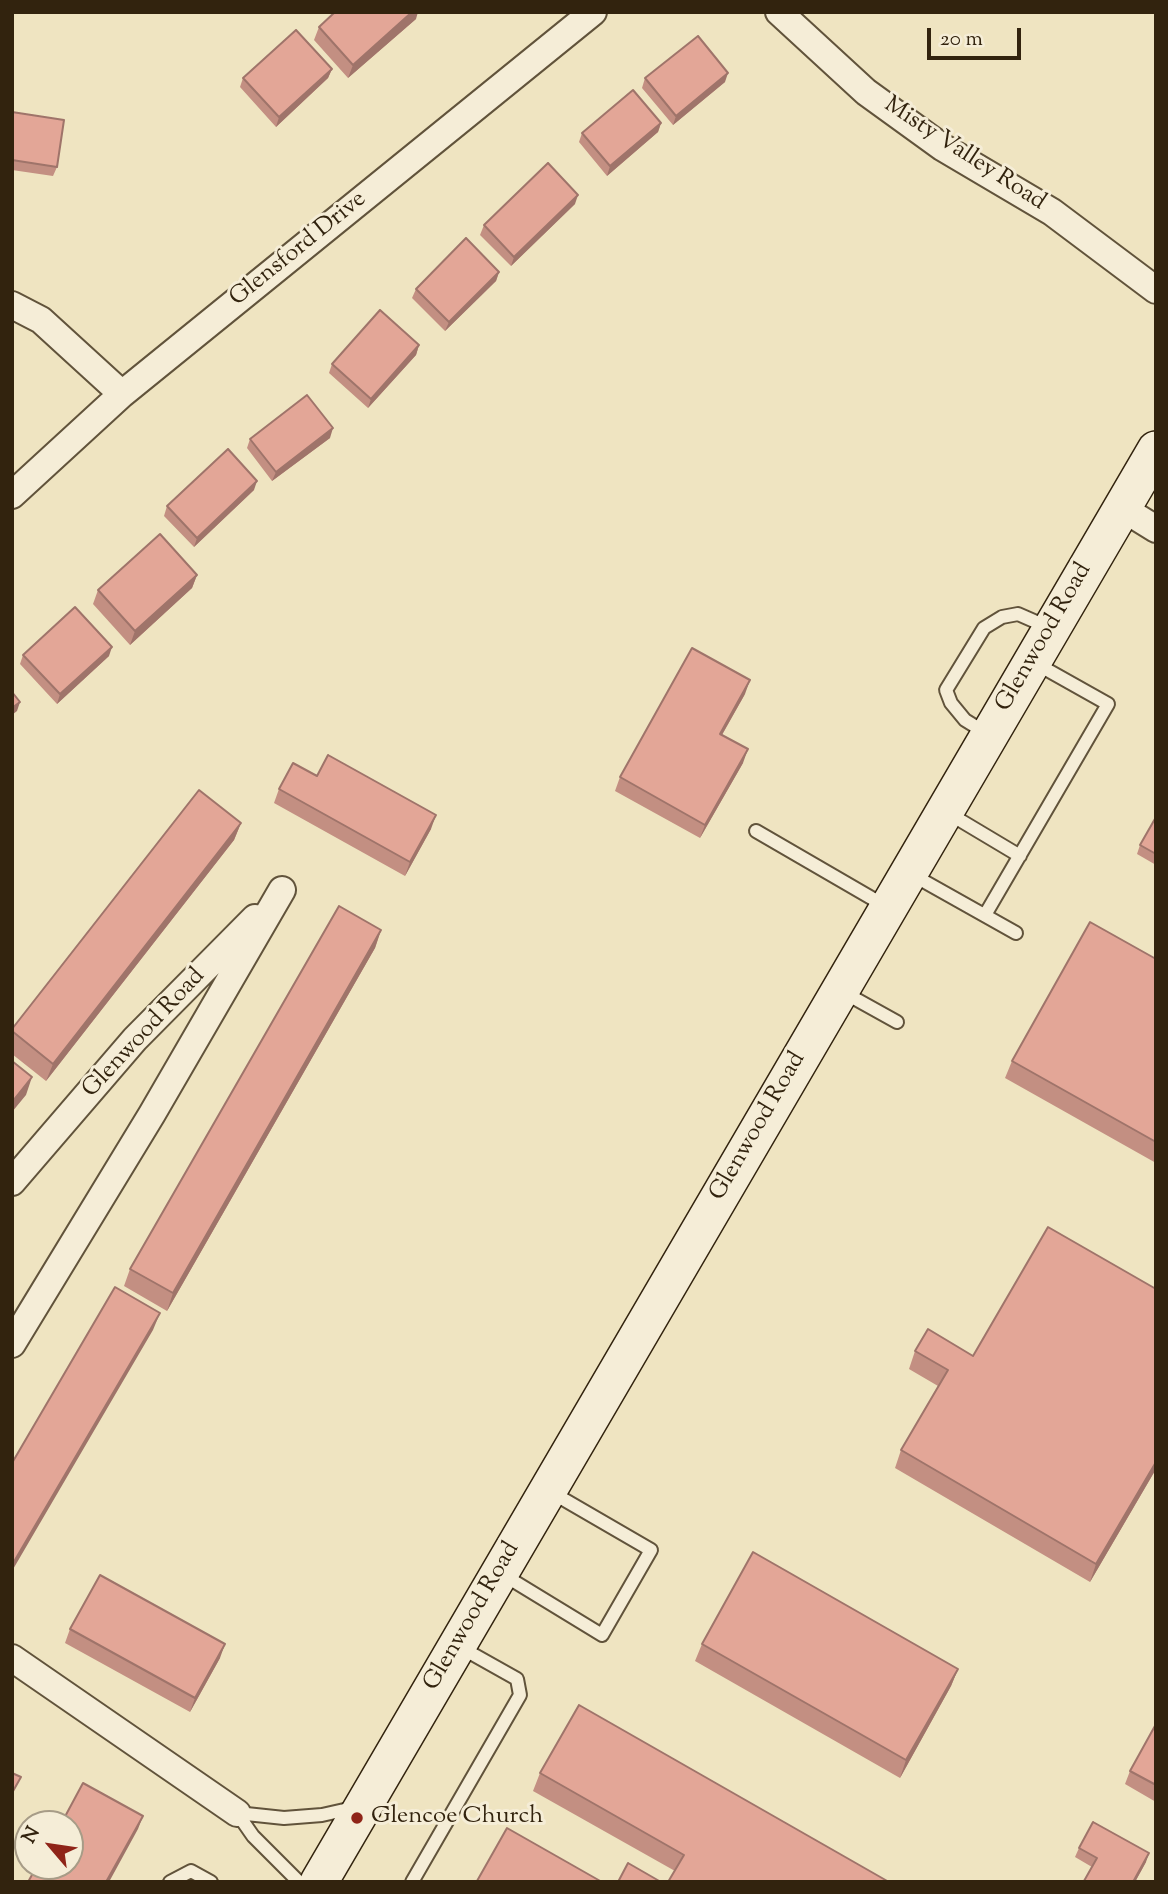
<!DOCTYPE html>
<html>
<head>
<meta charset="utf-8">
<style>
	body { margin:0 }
	#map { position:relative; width:1168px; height:1894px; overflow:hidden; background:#efe4c1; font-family:"Sorts Mill Goudy",serif }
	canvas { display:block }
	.frame { position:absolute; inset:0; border:14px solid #32230e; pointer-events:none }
	.north { position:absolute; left:14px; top:1810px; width:70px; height:70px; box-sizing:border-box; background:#f5edd7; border:2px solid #a79c87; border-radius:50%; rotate:299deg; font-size:19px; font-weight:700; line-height:28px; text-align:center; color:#32230e }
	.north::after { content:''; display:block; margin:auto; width:24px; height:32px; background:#8f2418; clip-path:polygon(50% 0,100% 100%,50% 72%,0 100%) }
	.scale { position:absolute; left:927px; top:28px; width:94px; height:32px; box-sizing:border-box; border:4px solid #32230e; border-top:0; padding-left:9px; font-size:21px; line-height:24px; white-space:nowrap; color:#32230e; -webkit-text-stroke:5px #f5edd7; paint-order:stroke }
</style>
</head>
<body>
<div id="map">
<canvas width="1168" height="1894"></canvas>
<div class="frame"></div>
<div class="north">N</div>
<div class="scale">20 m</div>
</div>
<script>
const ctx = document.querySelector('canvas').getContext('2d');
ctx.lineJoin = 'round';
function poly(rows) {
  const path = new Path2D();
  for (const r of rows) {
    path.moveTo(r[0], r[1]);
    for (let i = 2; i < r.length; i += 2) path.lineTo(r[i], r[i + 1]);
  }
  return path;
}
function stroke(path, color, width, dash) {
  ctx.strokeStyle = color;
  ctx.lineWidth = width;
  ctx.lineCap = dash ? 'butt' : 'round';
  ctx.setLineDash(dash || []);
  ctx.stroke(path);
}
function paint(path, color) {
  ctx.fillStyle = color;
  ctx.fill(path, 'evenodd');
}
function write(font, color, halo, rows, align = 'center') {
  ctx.font = font + ' "Sorts Mill Goudy",serif';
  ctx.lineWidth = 6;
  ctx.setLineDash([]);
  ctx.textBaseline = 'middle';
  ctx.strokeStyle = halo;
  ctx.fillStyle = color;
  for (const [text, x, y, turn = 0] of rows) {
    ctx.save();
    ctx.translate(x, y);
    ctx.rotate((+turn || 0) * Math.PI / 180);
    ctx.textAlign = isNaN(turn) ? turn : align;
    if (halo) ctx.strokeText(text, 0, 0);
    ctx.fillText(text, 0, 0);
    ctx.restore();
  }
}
const lane = poly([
	[986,733,965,720,951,703,946,690,984,628,1002,617,1018,614,1050,628],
	[948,813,1020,856],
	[756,831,887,907],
	[911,874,1016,933],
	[985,915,1108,704,1035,663],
	[843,992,897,1022],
	[502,1574,602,1635,651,1550,551,1492],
	[237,1813,284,1818,322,1815,353,1808],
	[237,1813,253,1836,299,1882],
	[170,1882,191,1871,211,1882],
	[412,1882,520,1695,517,1679,460,1647]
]);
const street = poly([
	[779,12,866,92,942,147,1052,212,1156,290],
	[12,305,41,320,122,394],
	[12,495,122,394,593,12],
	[1122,508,1156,529],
	[12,1182,135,1039,255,918],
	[12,1344,152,1114,282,890],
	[12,1658,237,1813]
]);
const secondary = poly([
	[319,1882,1156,450]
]);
stroke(lane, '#61533b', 16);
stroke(street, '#61533b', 30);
stroke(secondary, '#32230e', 40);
stroke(lane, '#f5edd7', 12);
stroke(street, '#f5edd7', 26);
stroke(secondary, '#f5edd7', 37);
paint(poly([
	[416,19,348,78,314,40,319,27],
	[332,69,328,78,276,127,240,87,243,78],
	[645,78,725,82,673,125,642,88],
	[12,112,57,167,53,176,12,170],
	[661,123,658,132,607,176,579,142,582,133],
	[575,204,511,266,480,235,484,225],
	[499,272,496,281,445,331,412,298,416,289],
	[419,345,416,355,368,408,329,373,332,364],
	[330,438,272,481,247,448,250,439],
	[254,490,194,547,164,516,167,506],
	[197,575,192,588,130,645,93,604,98,590],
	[23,655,109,656,57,704,20,664],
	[745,694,722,735,743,763,700,838,615,791,620,777],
	[317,776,431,829,405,876,274,803,279,789],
	[1156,817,1156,865,1137,854,1140,845],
	[241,823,234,840,46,1081,12,1054,12,1029],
	[381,930,375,948,167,1311,124,1286,130,1269],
	[1156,959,1156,1163,1005,1078,1012,1061],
	[1156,1289,1156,1469,1090,1582,895,1468,901,1450,938,1386,909,1369,915,1351,973,1356],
	[70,1629,220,1658,190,1712,65,1643],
	[702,1644,958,1669,951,1686,900,1778,695,1661],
	[1156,1724,1156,1802,1125,1784,1130,1771],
	[540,1773,889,1882,675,1871,533,1791],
	[1079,1848,1146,1862,1135,1882,1084,1882,1092,1867,1075,1857]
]), '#c38f82');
paint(poly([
	[412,12,418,12,416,19,348,78,353,65],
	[332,69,328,78,276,127,279,117],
	[728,73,725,82,673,125,676,116],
	[661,123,658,132,607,176,610,166],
	[578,195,575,204,511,266,514,257],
	[499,272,496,281,445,331,449,322],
	[419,345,416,355,368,408,371,399],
	[333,428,330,438,272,481,276,472],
	[257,481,254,490,194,547,197,538],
	[197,575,192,588,130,645,135,631],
	[112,647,109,656,57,704,60,694],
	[750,680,745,694,715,747,720,734],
	[20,702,17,711,12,715,12,708],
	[748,749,743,763,700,838,705,825],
	[436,815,431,829,405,876,410,862],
	[241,823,234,840,46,1081,53,1064],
	[381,930,375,948,167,1311,173,1293],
	[32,1077,26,1095,12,1112,12,1102],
	[160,1313,153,1330,12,1571,12,1565],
	[1156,1462,1156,1469,1090,1582,1096,1564],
	[225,1644,220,1658,190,1712,195,1698],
	[958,1669,951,1686,900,1778,906,1760],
	[143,1816,138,1829,109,1882,106,1882],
	[1149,1853,1146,1862,1135,1882,1133,1882]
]), '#9f746a');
const building = poly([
	[335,12,412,12,353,65,319,27,335,12],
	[296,30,332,69,279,117,243,78,296,30],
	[698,36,728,73,676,116,645,78,698,36],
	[633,90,661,123,610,166,582,133,633,90],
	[12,112,64,120,57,167,12,160,12,112],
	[548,163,578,195,514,257,484,225,548,163],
	[466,238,499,272,449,322,416,289,466,238],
	[380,310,419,345,371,399,332,364,380,310],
	[307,395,333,428,276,472,250,439,307,395],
	[228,449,257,481,197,538,167,506,228,449],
	[160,534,197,575,135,631,98,590,160,534],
	[75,607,112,647,60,694,23,655,75,607],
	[692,648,750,680,720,734,748,749,705,825,620,777,692,648],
	[12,692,20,702,12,708,12,692],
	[328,755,436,815,410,862,279,789,293,763,317,776,328,755],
	[199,790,241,823,53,1064,12,1031,12,1029,199,790],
	[1156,817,1156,854,1140,845,1156,817],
	[339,906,381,930,173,1293,130,1269,339,906],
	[1090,922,1156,959,1156,1142,1012,1061,1090,922],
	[12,1061,32,1077,12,1102,12,1061],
	[1048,1227,1156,1289,1156,1462,1096,1564,901,1450,948,1370,915,1351,928,1329,973,1356,1048,1227],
	[115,1287,160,1313,12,1565,12,1463,115,1287],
	[753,1552,958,1669,906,1760,702,1644,753,1552],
	[100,1575,225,1644,195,1698,70,1629,100,1575],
	[579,1705,889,1882,668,1882,684,1855,540,1773,579,1705],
	[1156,1724,1156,1785,1130,1771,1156,1724],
	[12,1773,21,1777,12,1793,12,1773],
	[83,1783,143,1816,106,1882,28,1882,37,1866,70,1866,70,1824,61,1824,83,1783],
	[1093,1822,1149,1853,1133,1882,1086,1882,1084,1881,1097,1858,1079,1848,1093,1822],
	[507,1828,602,1882,479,1882,477,1881,507,1828],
	[628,1863,661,1882,618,1882,628,1863]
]);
paint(building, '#e3a697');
stroke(building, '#9f746a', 2);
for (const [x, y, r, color] of [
	[357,1818,7,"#8f2418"]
]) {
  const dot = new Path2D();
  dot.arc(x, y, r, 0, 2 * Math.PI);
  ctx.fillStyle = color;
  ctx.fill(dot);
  stroke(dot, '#f5edd7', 2.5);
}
write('24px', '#32230e', '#f5edd7', [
	["Misty Valley Road",964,155,33],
	["Glensford Drive",299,250,-39],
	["Glenwood Road",1045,638,-60],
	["Glenwood Road",145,1034,-47],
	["Glenwood Road",759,1127,-60],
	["Glenwood Road",473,1617,-60]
]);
write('24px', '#32230e', '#f5edd7', [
	["Glencoe Church",371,1818]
], 'left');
</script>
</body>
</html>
